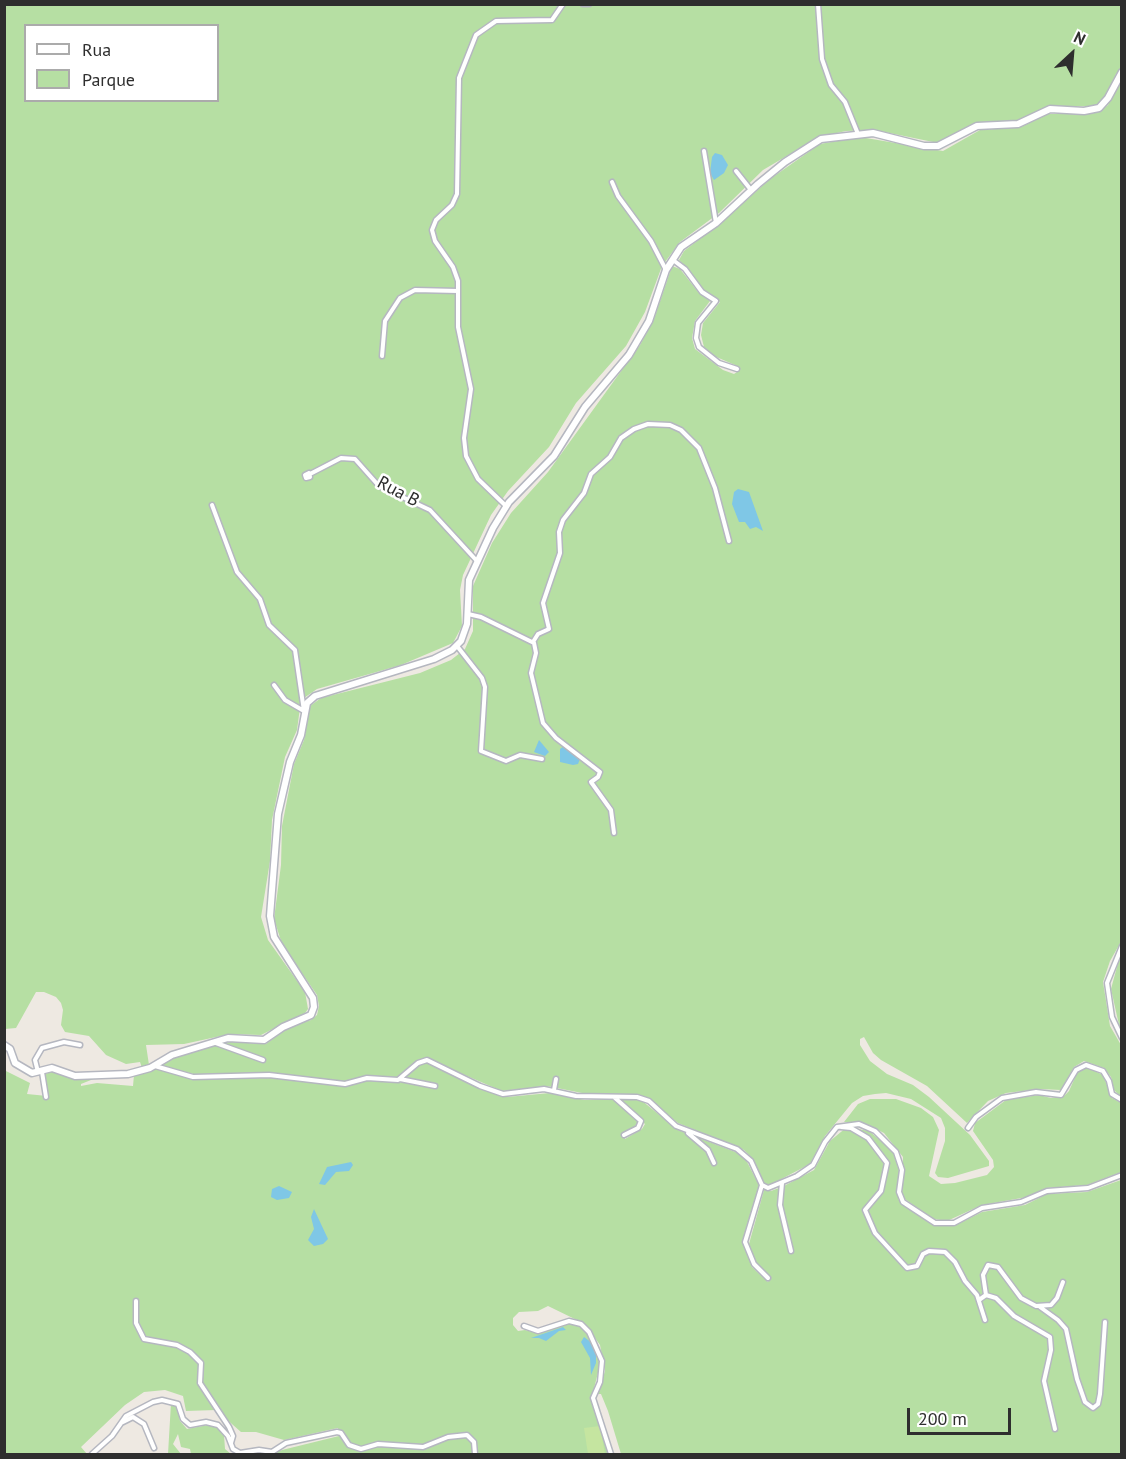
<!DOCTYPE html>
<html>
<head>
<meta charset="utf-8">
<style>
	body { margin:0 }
	#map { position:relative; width:1126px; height:1459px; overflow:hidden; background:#eee9e2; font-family:"PT Sans",sans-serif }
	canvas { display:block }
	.frame { position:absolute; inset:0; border:6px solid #2e2e2e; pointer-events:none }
	.legend { position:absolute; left:24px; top:24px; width:195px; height:78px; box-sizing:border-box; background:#fff; border:2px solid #ababab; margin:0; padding:8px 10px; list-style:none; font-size:18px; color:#2e2e2e }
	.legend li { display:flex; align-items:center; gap:12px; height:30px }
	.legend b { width:30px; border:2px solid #ababab }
	.north { position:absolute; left:1042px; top:24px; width:60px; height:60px; -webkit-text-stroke:4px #fff; paint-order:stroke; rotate:26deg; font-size:16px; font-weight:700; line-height:24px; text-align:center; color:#2e2e2e }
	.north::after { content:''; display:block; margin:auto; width:21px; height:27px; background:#2e2e2e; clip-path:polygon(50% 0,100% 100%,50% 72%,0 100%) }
	.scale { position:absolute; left:907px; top:1408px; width:104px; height:27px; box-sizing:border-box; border:3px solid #2e2e2e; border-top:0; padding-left:8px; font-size:18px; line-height:21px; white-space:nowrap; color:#2e2e2e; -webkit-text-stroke:4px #fff; paint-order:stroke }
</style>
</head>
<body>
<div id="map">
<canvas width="1126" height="1459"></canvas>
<div class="frame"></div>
<ul class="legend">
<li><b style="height:8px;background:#fff"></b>Rua</li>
<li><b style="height:16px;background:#b6dfa3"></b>Parque</li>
</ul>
<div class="north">N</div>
<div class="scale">200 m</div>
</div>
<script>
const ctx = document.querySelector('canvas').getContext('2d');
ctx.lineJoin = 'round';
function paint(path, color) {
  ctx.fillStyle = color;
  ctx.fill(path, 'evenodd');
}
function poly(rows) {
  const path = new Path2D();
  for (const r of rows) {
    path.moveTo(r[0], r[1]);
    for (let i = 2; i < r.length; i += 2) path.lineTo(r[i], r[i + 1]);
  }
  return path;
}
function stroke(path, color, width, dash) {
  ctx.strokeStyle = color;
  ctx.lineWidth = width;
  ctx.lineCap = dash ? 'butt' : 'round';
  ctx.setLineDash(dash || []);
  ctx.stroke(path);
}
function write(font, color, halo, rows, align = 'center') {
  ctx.font = font + ' "PT Sans",sans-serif';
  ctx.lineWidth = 5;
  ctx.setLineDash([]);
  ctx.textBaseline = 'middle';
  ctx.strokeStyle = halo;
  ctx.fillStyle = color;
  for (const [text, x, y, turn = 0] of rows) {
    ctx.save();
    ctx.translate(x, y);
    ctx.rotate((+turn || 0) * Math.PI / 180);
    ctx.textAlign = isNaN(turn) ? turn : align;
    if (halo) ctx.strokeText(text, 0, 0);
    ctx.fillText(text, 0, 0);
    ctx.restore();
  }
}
paint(poly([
	[4,5,1121,5,1121,69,1116,74,1105,98,1095,106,1049,107,1019,121,975,124,938,143,875,130,846,131,819,137,763,170,719,213,680,242,662,266,645,312,626,346,576,403,549,447,508,491,491,515,463,575,460,590,462,626,453,643,401,665,317,689,301,700,297,730,285,757,272,820,270,861,261,917,268,940,305,992,308,1009,305,1013,261,1035,230,1034,184,1044,146,1045,149,1065,142,1068,140,1062,126,1064,106,1055,89,1036,65,1032,61,1025,63,1010,61,1003,56,997,44,992,36,992,16,1028,5,1029],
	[26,26,218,26,218,100,26,100],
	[1121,79,1122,940,1110,961,1103,982,1110,1026,1121,1045,1121,1097,1114,1090,1111,1077,1104,1068,1084,1061,1074,1067,1061,1090,1040,1089,1006,1093,988,1101,967,1123,927,1086,881,1060,873,1053,864,1037,860,1039,860,1045,870,1061,887,1074,913,1085,929,1097,970,1135,989,1161,989,1166,948,1178,938,1177,935,1173,945,1141,945,1128,941,1118,911,1099,886,1093,875,1094,863,1096,852,1103,825,1136,810,1164,770,1185,764,1183,753,1159,744,1150,678,1123,644,1096,587,1094,547,1086,502,1091,425,1058,417,1061,394,1079,374,1077,340,1082,264,1073,197,1075,159,1065,178,1055,230,1042,266,1044,289,1027,311,1020,317,1015,319,1006,317,995,282,944,274,919,281,865,282,826,294,764,304,740,310,706,321,698,420,673,451,660,465,649,473,631,473,586,492,543,511,513,548,472,640,345,654,319,672,266,680,269,699,293,710,301,695,321,692,338,695,349,723,370,734,374,737,372,735,365,714,356,704,347,701,335,703,323,720,302,702,289,679,260,684,251,723,221,770,179,820,144,860,137,943,151,980,130,1021,127,1048,114,1089,114,1099,112,1108,105],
	[1121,952,1121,1034,1111,989],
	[426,1062,473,1085,507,1097,550,1093,585,1100,613,1099,638,1122,632,1130,623,1134,625,1139,642,1129,645,1124,619,1099,641,1100,678,1130,738,1153,746,1160,759,1185,744,1235,744,1247,752,1267,768,1282,770,1278,756,1263,749,1244,764,1190,771,1191,784,1186,814,1170,830,1141,847,1127,869,1131,893,1151,899,1171,898,1199,924,1219,940,1226,956,1225,982,1212,1025,1205,1047,1194,1087,1192,1121,1180,1121,1454,621,1454,608,1411,601,1394,598,1394,605,1371,600,1345,585,1324,548,1306,538,1311,519,1312,513,1318,513,1325,518,1331,525,1330,536,1333,571,1323,581,1326,589,1334,600,1365,591,1400,609,1454,273,1454,282,1450,339,1436,338,1428,284,1440,256,1432,241,1432,216,1410,186,1411,183,1396,165,1390,144,1392,125,1405,81,1447,87,1454,5,1454,4,1070,30,1083,27,1094,47,1096,44,1075,52,1071,101,1076,81,1084,81,1086,97,1083,133,1086,134,1075,155,1068,198,1079,271,1078,342,1086,370,1080,436,1085,404,1079,420,1063],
	[1086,1067,1103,1075,1112,1098,1121,1103,1121,1172,1087,1185,1046,1188,1027,1197,982,1205,947,1221,933,1219,902,1197,903,1157,884,1133,864,1123,844,1122,858,1104,870,1099,896,1099,921,1108,933,1117,939,1130,929,1176,941,1184,955,1183,987,1175,994,1167,993,1160,973,1131,975,1123,1006,1100,1039,1095,1051,1098,1064,1096,1069,1091,1077,1073],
	[171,1403,178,1406,180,1421,187,1429,208,1425,220,1429,224,1435,225,1449,231,1454,191,1454,190,1449,181,1447,178,1434,173,1444,181,1454,168,1454]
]), '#b6dfa3');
paint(poly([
	[600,1426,605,1454,588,1454,584,1428]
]), '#c5e5a0');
paint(poly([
	[715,153,722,155,728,165,724,173,714,180,710,173,712,157],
	[738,489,749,492,763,531,756,527,750,529,745,522,739,522,732,504,734,492],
	[539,740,549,752,545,756,534,752],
	[564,746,580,759,578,764,573,765,560,762,560,749],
	[351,1162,353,1165,349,1171,336,1172,325,1185,319,1184,327,1167],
	[279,1186,292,1192,289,1198,277,1200,271,1197,272,1189],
	[314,1209,328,1239,323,1244,314,1246,308,1240,314,1229,311,1217],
	[563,1327,566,1330,559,1331,546,1341,539,1338,531,1338],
	[584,1337,592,1343,596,1354,596,1363,591,1375,590,1358,581,1342]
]), '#7fc7e6');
const street = poly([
	[583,4,589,4],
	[818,4,822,59,831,85,845,102,858,134],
	[704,151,716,223],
	[736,171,751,190],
	[612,182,618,196,651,241,666,270],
	[673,260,685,269,702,292,716,301,698,323,696,338,699,347,719,363,737,369],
	[382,356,385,321,400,298,415,290,458,291],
	[309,473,310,477,306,478,305,475,309,473],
	[310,474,341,458,355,459,379,486,430,510,476,560],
	[212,505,237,572,260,599,269,625,295,650,304,711],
	[506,506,478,479,466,456,464,438,471,389,458,327,458,281,453,267,435,241,432,230,436,220,452,205,457,194,459,78,476,35,496,21,552,20,563,4],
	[468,614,481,617,534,643,536,653,531,673,543,723,556,738,600,772,598,777,591,782,611,810,614,833],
	[533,642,538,634,549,629,543,603,560,553,559,532,563,520,584,493,591,474,610,457,621,438,634,429,648,424,670,425,681,430,699,448,715,488,729,541],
	[457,646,482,678,485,687,481,751,506,761,520,755,542,759],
	[274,685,285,700,304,711],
	[1122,946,1107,983,1112,1017,1122,1038],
	[216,1043,263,1060],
	[155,1066,193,1077,269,1075,345,1084,367,1078,398,1080,418,1063,427,1060,480,1086,503,1094,544,1089,576,1096,637,1097,649,1101,676,1126,737,1149,751,1161,762,1185,768,1188,797,1176,813,1165,825,1142,837,1127,859,1124,875,1131,896,1152,902,1170,899,1192,903,1202,935,1223,954,1223,982,1208,1021,1202,1047,1191,1088,1188,1122,1175],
	[38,1072,35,1060,42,1048,64,1042,80,1045],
	[42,1072,46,1097],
	[400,1079,435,1086],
	[554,1090,556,1079],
	[614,1097,641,1121,638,1128,624,1135],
	[841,1127,851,1128,868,1138,887,1163,881,1191,865,1210,875,1233,907,1268,917,1266,923,1254,929,1251,945,1252,955,1262,965,1281,977,1295,985,1320],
	[968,1128,976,1117,1002,1098,1036,1092,1061,1095,1076,1070,1086,1065,1103,1071,1109,1081,1112,1094,1122,1100],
	[688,1133,708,1150,714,1163],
	[782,1183,780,1205,791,1251],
	[762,1185,745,1242,754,1264,768,1278],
	[986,1295,996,1298,1014,1316,1050,1337,1051,1350,1044,1381,1055,1429],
	[979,1300,986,1295,983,1275,988,1265,998,1267,1021,1298,1036,1306,1051,1305,1057,1298,1063,1282],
	[136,1301,136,1323,144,1339,177,1345,190,1352,201,1363,200,1383,229,1427,233,1436,231,1443],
	[1040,1307,1058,1320,1066,1329,1077,1379,1085,1402,1093,1408,1098,1404,1100,1394,1105,1322],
	[524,1326,538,1331,569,1321,581,1324,589,1332,602,1361,600,1382,593,1398,611,1454],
	[123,1422,133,1417,144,1424,154,1448],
	[92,1454,112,1436,126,1416,153,1402,162,1400,178,1404,183,1419,190,1425,206,1422,218,1425,228,1436,233,1449,240,1453,259,1450,272,1452,286,1443,337,1432,341,1433,349,1445,361,1449,378,1444,423,1447,448,1437,467,1435,474,1442,475,1454]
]);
const secondary = poly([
	[4,1045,10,1049,15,1063,32,1073,52,1068,75,1076,128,1074,150,1068,172,1055,228,1038,264,1040,283,1027,311,1015,314,1007,313,998,274,937,270,916,278,814,290,762,301,735,307,703,315,696,434,659,452,650,461,641,467,624,469,580,493,528,509,502,554,456,585,407,629,355,649,321,666,270,681,247,716,223,758,184,785,162,821,139,873,133,924,146,938,146,977,126,1018,124,1050,109,1084,111,1099,108,1108,98,1122,72]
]);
stroke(street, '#b5b7c0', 7);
stroke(secondary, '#b5b7c0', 9);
stroke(street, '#fff', 4);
stroke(secondary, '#fff', 6);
write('18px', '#2e2e2e', '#fff', [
	["Rua B",398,492,28]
]);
</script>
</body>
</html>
